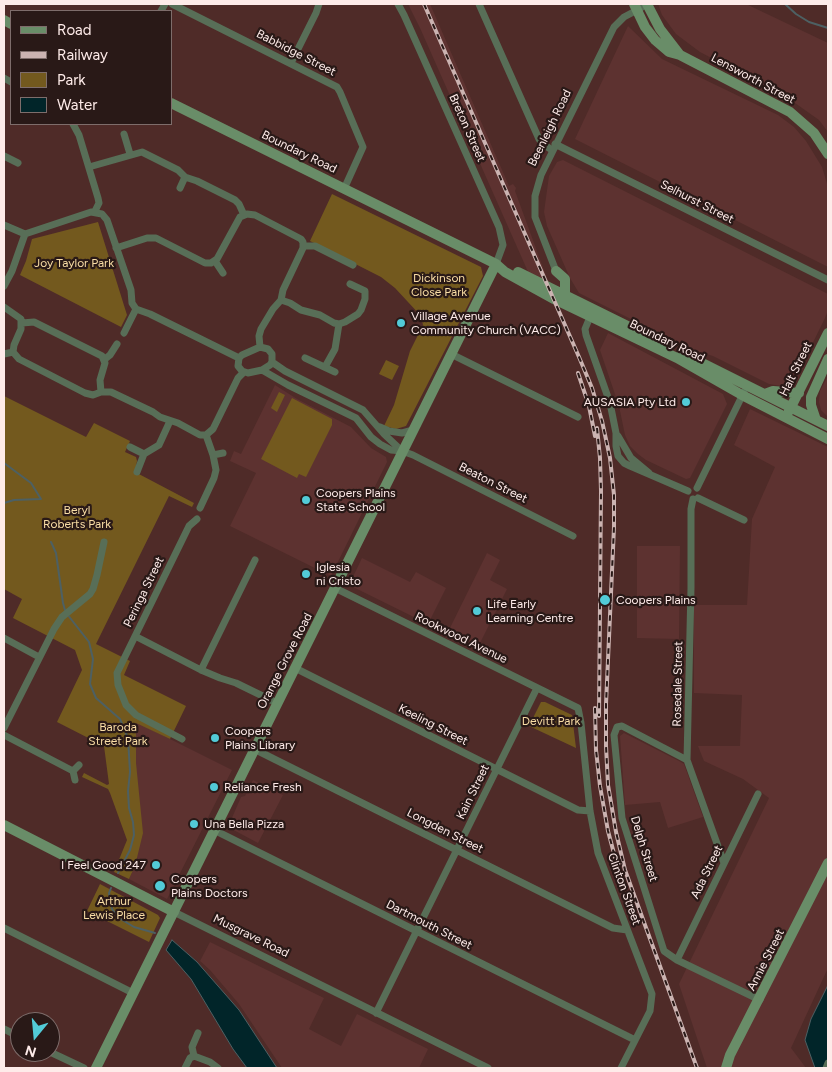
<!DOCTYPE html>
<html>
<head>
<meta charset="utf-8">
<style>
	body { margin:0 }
	#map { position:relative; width:832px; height:1072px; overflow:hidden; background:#4f2b28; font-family:Figtree,sans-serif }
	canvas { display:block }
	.frame { position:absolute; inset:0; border:5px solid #feebe9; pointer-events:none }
	.legend { position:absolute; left:10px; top:10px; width:162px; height:115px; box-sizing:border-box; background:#291917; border:1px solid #7e6d6b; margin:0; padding:6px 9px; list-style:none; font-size:15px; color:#feebe9 }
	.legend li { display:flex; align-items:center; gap:10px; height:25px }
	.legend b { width:25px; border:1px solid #7e6d6b }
	.north { position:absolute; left:10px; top:1012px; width:50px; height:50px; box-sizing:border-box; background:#291917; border:1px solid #7e6d6b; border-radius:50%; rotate:197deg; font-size:14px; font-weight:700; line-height:20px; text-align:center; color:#feebe9 }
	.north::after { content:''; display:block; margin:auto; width:18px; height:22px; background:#52cbd7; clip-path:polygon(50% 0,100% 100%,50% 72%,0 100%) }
</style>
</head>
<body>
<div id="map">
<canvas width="832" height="1072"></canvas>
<div class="frame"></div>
<ul class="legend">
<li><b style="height:6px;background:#698d68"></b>Road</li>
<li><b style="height:6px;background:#cbb3b1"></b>Railway</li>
<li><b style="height:14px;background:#73591e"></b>Park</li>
<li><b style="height:14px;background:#012529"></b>Water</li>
</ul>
<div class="north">N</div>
</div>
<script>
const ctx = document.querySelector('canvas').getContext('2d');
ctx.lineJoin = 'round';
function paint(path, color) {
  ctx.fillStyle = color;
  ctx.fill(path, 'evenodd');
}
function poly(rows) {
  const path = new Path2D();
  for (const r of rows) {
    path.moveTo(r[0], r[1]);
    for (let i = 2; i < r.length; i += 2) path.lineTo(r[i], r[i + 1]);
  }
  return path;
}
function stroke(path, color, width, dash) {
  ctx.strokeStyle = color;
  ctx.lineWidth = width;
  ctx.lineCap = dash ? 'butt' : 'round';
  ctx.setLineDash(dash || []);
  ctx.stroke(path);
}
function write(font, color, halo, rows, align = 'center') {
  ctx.font = font + ' Figtree,sans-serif';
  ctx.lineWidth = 4.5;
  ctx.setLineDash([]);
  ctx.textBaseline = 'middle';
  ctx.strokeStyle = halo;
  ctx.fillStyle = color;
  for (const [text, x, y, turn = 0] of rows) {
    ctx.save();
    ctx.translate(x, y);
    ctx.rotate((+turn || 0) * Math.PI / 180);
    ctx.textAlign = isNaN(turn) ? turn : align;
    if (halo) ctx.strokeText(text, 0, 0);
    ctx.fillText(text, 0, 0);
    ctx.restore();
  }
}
paint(poly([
	[408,4,430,4,509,186,513,184,516,188,515,191,549,284,529,274,420,28],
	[658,4,746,4,828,43,828,132,819,120,788,98,700,52,676,34,662,15],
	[628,26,662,59,778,115,794,127,806,141,822,167,828,187,828,267,575,139],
	[563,160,828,294,828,310,825,318,793,383,788,387,769,384,713,356,693,350,579,293,570,278,547,226,544,212,549,176,557,162],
	[608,333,723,394,727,404,690,478,686,479,646,460,638,454,630,446,625,435,619,406,600,350],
	[828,376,828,417,821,410,819,402,820,391],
	[275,385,297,399,351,427,371,448,386,457,387,462,331,576,230,526,256,473,230,461,234,451,241,454],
	[750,409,828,447,828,968,791,1048,806,1068,707,1068,679,984,769,798,743,779,704,761,698,746,740,746,742,695,694,693,694,605,747,605,752,519,775,467,734,445],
	[637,546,680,546,679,639,637,638],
	[487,553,500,560,490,580,507,589,477,649,447,634],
	[362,558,410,582,416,572,446,588,428,624,349,585],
	[136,722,232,770,167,899,129,879,135,866],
	[624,733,679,761,684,764,703,817,668,828,660,802,625,805,620,736],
	[253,780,283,795,258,843,228,827,241,797,245,796],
	[210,942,324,998,309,1029,341,1046,357,1014,428,1049,419,1068,282,1068,239,1004,210,970,200,961]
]), '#5d3230');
paint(poly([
	[332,194,481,267,483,276,406,426,396,429,384,426,394,405,410,351,423,325,421,316,395,288,381,277,310,241],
	[98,222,127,315,121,327,20,275,26,261,32,239],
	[386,360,399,366,392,380,379,374],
	[279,392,285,395,277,412,271,408],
	[4,396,86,437,94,423,130,441,125,452,136,457,137,461,135,472,194,503,192,507,169,496,96,644,130,661,124,675,186,706,170,739,136,723,136,763,143,833,135,866,129,879,114,872,127,840,110,793,108,789,82,777,84,773,107,785,109,784,104,746,57,722,82,670,75,650,13,618,22,599,4,589],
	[292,398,332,419,332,425,306,477,299,474,297,478,261,459],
	[541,702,545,702,572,715,576,748,529,726],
	[100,884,158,915,160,918,149,942,87,911]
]), '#73591e');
const water = poly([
	[172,940,197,962,239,1010,277,1068,247,1068,233,1049,191,979,166,950,172,940],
	[828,985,828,1068,815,1068,805,1040,811,1019,828,985]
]);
paint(water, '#012529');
stroke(water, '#4d6063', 1);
stroke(poly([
	[785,4,796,14,809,22,828,28],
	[4,463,31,483,41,499,14,500,4,503],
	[51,542,56,553,63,603,65,610],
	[67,614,89,642,93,659,90,684,96,698,120,719,128,738,130,772,128,791,129,808,133,822,134,835,130,850,118,873],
	[111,888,109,893,112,909,119,918,134,927,155,933]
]), '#4d6063', 2);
stroke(poly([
	[172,4,337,87,340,92,363,147,344,189],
	[398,4,404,15,499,227,503,245,496,264],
	[479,4,539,139,543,144,552,150],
	[161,11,165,4],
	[291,63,316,13,319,4],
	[4,78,11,82],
	[73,124,79,135,98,198,99,203,95,211],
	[124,134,130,154],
	[555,144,828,280],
	[4,156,18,163],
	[89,167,142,152,178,170,185,177,197,181,235,200,239,204,244,215],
	[180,188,185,177],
	[4,225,25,234,91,212,102,214,107,220,131,290,132,303,136,309,150,314,239,358],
	[303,246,315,246,353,265],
	[116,248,147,238,156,238,205,263,211,263,217,259,240,217,247,214,255,215,301,239,303,242,303,248,283,290,281,300,273,309,261,329,259,336,260,347],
	[215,261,223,273],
	[556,271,535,217,535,196,541,175,614,27,624,17,641,8],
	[4,286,12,271,25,234],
	[281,300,290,303,301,310,320,315,334,323,339,324,345,322,358,314,361,310,365,299,365,291,350,284],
	[4,307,21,319,21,329,14,345,13,352,19,359,85,393,93,395,101,392,111,392,153,412,160,417,178,423,200,435,206,435,213,429,238,378,244,372],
	[590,317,585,329,586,335,610,403,616,433,616,446,618,456,624,463,630,466,688,491],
	[22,323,34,322,102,356,105,363,100,380,101,392],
	[124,333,136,309],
	[260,347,268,349,272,354,272,362,270,365,262,370,248,373,242,371,238,366,239,358,242,355,260,347],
	[4,354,13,352],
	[451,354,578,417],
	[305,358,335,372],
	[105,359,110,355,117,344],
	[272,362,285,371,363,410,384,434,402,451],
	[325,367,335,349,339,324],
	[262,370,288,385,356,418,371,437,380,444,391,450,402,451,413,455,573,536],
	[380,427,389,431,402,433,413,430],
	[618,436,631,458,649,473],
	[130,447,144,454],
	[213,455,223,453],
	[137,472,144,454,159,445,170,421],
	[697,488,744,392],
	[698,498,744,520],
	[693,499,691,509,691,588,687,760,724,863],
	[200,508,214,478,216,470,213,455,206,435],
	[335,588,578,708,581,723,590,811,598,853,652,994,650,1011,621,1068],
	[135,636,201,670,220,678,236,683,277,703],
	[4,638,39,657],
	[295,668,578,810,590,811],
	[201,670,255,560],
	[4,728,54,629,62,617,90,594,93,589,97,575,104,542],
	[4,735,73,771],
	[182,739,136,715,126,705,118,685,117,673,189,526,197,519],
	[254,749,613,928,627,930],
	[687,760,622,726,617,727,614,735,622,818,664,951,677,960,760,1000],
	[75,780,73,771,79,765],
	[214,830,635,1040],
	[174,912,488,1068],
	[4,928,133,993],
	[677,960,758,794],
	[376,1013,537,688],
	[4,1029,20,1037],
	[50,1052,84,1068],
	[194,1056,192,1047,198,1033],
	[185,1068,190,1058,194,1056,210,1062,218,1068],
	[826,1068,828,1063]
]), '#586e57', 7);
stroke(poly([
	[634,4,645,27,655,40,669,52,680,55,790,112,814,133,828,154],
	[647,4,660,29,680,55],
	[4,20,11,24],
	[171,103,486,259,496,264,505,272,554,299,677,358,742,395,828,439],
	[556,271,565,279,565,295],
	[518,272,666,345],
	[682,353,828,426],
	[765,394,773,391,799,393],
	[789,411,828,333],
	[816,420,811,405,811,397,828,359],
	[4,825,174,912],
	[96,1068,496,264],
	[726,1068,730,1055,828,863]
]), '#698d68', 10);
const rail = poly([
	[424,4,579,357,592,388,602,421,610,458,614,495,614,527,606,704,606,746,608,785,616,832,625,870,697,1068],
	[578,373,589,406,595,436],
	[597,428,600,458,601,491,599,716],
	[595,708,596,750,600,786,608,831,616,861]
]);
stroke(rail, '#cbb3b1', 4);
stroke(rail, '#291917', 2, [5.5]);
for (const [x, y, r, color] of [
	[401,323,5,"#52cbd7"],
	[686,402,5,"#52cbd7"],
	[306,500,5,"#52cbd7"],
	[306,574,5,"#52cbd7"],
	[605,600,6,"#52cbd7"],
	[477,611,5,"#52cbd7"],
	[215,738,5,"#52cbd7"],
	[214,787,5,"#52cbd7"],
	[194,824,5,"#52cbd7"],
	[156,865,5,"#52cbd7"],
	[160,886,6,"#52cbd7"]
]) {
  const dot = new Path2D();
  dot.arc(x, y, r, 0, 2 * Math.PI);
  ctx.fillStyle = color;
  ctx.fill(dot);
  stroke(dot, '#291917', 2);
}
write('12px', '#feebe9', '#291917', [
	["Babbidge Street",296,53,27],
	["Lensworth Street",753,79,28],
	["Breton Street",467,128,66],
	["Beenleigh Road",550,128,-64],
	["Boundary Road",299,152,26],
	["Selhurst Street",697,202,27],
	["Boundary Road",667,341,26],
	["Halt Street",796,369,-64],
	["Beaton Street",493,483,27],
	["Peringa Street",144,592,-64],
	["Rookwood Avenue",461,638,26],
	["Orange Grove Road",285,661,-63],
	["Rosedale Street",678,684,-89],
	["Keeling Street",433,725,27],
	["Kain Street",473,792,-64],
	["Longden Street",445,831,27],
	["Delph Street",644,849,73],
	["Ada Street",707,872,-64],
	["Clinton Street",624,889,70],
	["Dartmouth Street",429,925,27],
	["Musgrave Road",251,936,26],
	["Annie Street",766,960,-63]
]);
write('12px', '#f9dda5', '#291917', [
	["Joy Taylor Park",74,263],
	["Dickinson",439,278],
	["Close Park",439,292],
	["Beryl",77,510],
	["Roberts Park",77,524],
	["Devitt Park",551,721],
	["Baroda",118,727],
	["Street Park",118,741],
	["Arthur",114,901],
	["Lewis Place",114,915]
]);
write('12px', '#feebe9', '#291917', [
	["Village Avenue",411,316],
	["Community Church (VACC)",411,330],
	["AUSASIA Pty Ltd",676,402,"right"],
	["Coopers Plains",316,493],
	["State School",316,507],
	["Iglesia",316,567],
	["ni Cristo",316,581],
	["Coopers Plains",616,600],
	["Life Early",487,604],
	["Learning Centre",487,618],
	["Coopers",225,731],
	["Plains Library",225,745],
	["Reliance Fresh",224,787],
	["Una Bella Pizza",204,824],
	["I Feel Good 247",146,865,"right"],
	["Coopers",171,879],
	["Plains Doctors",171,893]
], 'left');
</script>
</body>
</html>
